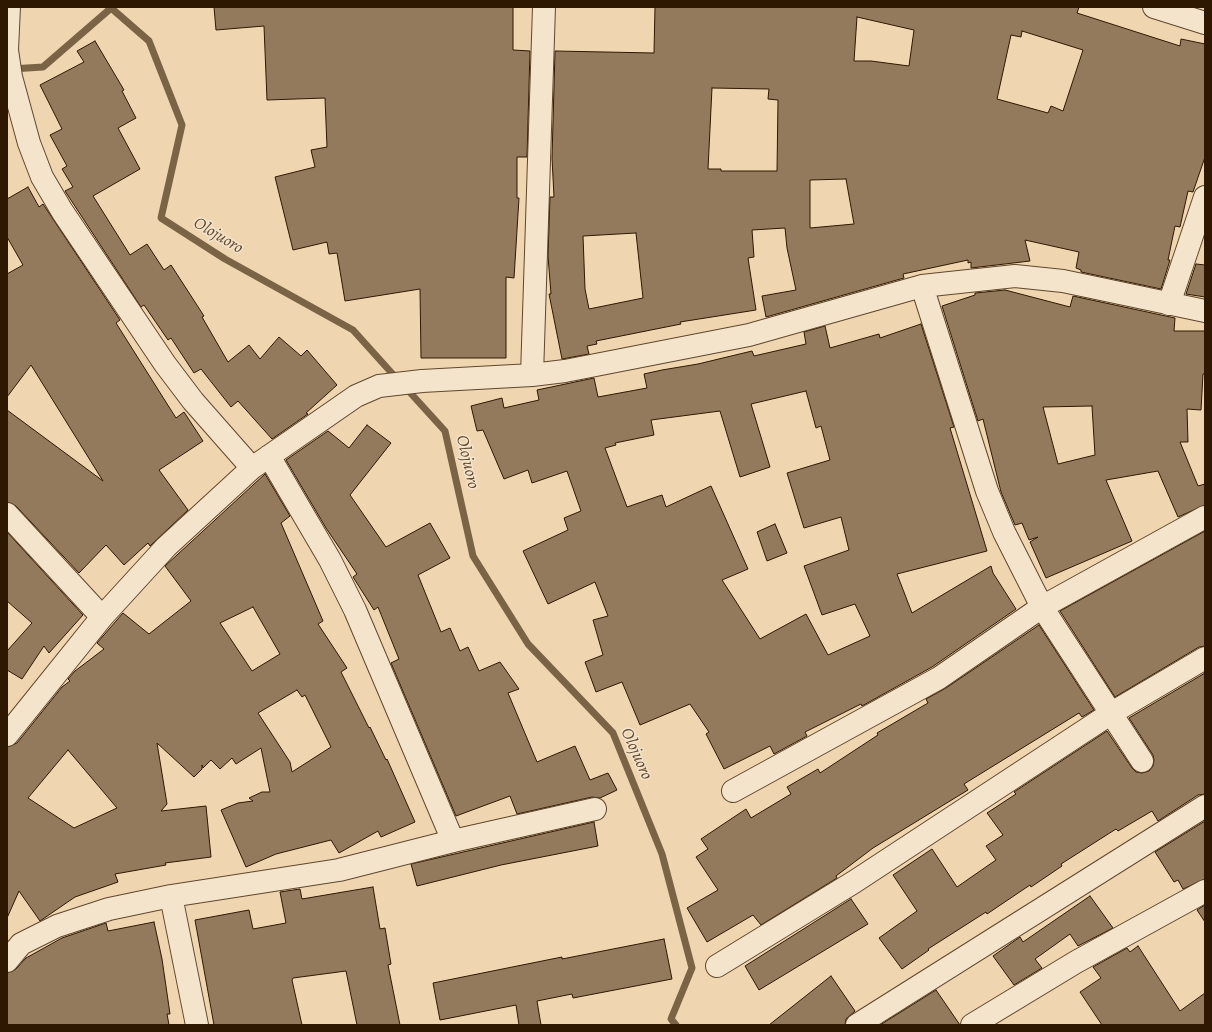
<!DOCTYPE html>
<html>
<head>
<meta charset="utf-8">
<style>
	body { margin:0 }
	#map { position:relative; width:1212px; height:1032px; overflow:hidden; background:#efd5b0; font-family:Alegreya,serif }
	canvas { display:block }
	.frame { position:absolute; inset:0; border:8px solid #2f1801; pointer-events:none }
</style>
</head>
<body>
<div id="map">
<canvas width="1212" height="1032"></canvas>
<div class="frame"></div>
</div>
<script>
const ctx = document.querySelector('canvas').getContext('2d');
ctx.lineJoin = 'round';
function poly(rows) {
  const path = new Path2D();
  for (const r of rows) {
    path.moveTo(r[0], r[1]);
    for (let i = 2; i < r.length; i += 2) path.lineTo(r[i], r[i + 1]);
  }
  return path;
}
function stroke(path, color, width, dash) {
  ctx.strokeStyle = color;
  ctx.lineWidth = width;
  ctx.lineCap = dash ? 'butt' : 'round';
  ctx.setLineDash(dash || []);
  ctx.stroke(path);
}
function paint(path, color) {
  ctx.fillStyle = color;
  ctx.fill(path, 'evenodd');
}
function write(font, color, halo, rows, align = 'center') {
  ctx.font = font + ' Alegreya,serif';
  ctx.lineWidth = 3;
  ctx.setLineDash([]);
  ctx.textBaseline = 'middle';
  ctx.strokeStyle = halo;
  ctx.fillStyle = color;
  for (const [text, x, y, turn = 0] of rows) {
    ctx.save();
    ctx.translate(x, y);
    ctx.rotate((+turn || 0) * Math.PI / 180);
    ctx.textAlign = isNaN(turn) ? turn : align;
    if (halo) ctx.strokeText(text, 0, 0);
    ctx.fillText(text, 0, 0);
    ctx.restore();
  }
}
stroke(poly([
	[110,7,149,41,182,125,161,218,225,259,353,330,398,380],
	[11,69,43,67,110,9],
	[405,387,445,431,473,556,528,644,613,733,662,854,692,968,671,1019,676,1025]
]), '#7b6346', 7);
const building = poly([
	[214,7,513,7,513,50,530,51,527,157,517,157,517,198,519,198,514,278,506,277,506,358,421,358,420,289,345,301,337,253,329,254,327,242,293,250,275,177,315,167,311,150,327,147,325,98,267,100,264,26,216,30,214,7],
	[655,7,1079,7,1077,13,1180,46,1181,39,1205,44,1205,157,1193,192,1188,191,1180,227,1175,226,1168,260,1170,260,1161,289,1081,272,1081,270,1076,268,1079,252,1025,240,1030,261,971,268,971,262,968,263,968,260,903,274,904,278,766,317,762,296,796,290,787,248,785,228,752,230,754,257,748,258,756,310,680,322,681,324,596,341,597,344,587,346,589,354,562,359,549,294,551,294,548,256,550,197,554,197,552,158,555,51,654,53,655,7],
	[857,17,914,30,909,66,871,61,854,61,857,17],
	[1022,31,1083,50,1063,111,1051,106,1048,113,997,99,1011,35,1021,37,1022,31],
	[712,88,769,89,768,99,778,100,777,171,721,171,721,169,708,169,712,88],
	[846,179,854,224,810,228,810,180,846,179],
	[636,233,643,298,589,309,585,289,583,236,636,233],
	[95,41,124,90,122,91,136,118,118,128,140,169,93,196,130,255,147,244,164,270,171,265,204,316,202,317,228,362,249,345,260,359,279,337,301,356,307,350,337,385,306,413,308,414,272,439,238,401,231,407,201,369,194,373,171,338,168,340,144,305,141,307,65,191,73,187,62,169,67,166,50,135,62,129,40,85,84,62,77,51,95,41],
	[28,187,39,207,43,204,120,320,116,323,176,418,184,412,203,441,159,470,188,510,150,546,148,543,124,565,106,545,79,573,16,506,7,502,7,410,103,481,31,365,7,397,7,274,23,265,7,237,7,199,28,187],
	[1196,264,1205,265,1205,297,1186,294,1196,264],
	[1005,290,1070,307,1073,296,1175,318,1174,331,1205,331,1205,374,1203,374,1201,410,1187,409,1188,442,1180,442,1198,486,1205,484,1205,505,1178,517,1158,471,1106,480,1132,541,1046,578,1030,542,1038,537,1029,540,1022,523,1015,525,1001,492,983,419,978,421,942,306,975,295,975,293,1005,290],
	[1092,406,1095,455,1058,464,1043,407,1092,406],
	[921,324,954,427,950,428,987,551,897,574,912,613,991,566,993,573,1016,609,932,667,862,706,861,704,805,732,807,736,774,754,770,746,724,769,706,734,709,732,690,704,640,725,622,682,596,692,585,662,603,655,593,620,608,616,595,582,548,604,523,551,568,530,564,518,581,511,567,471,532,483,528,470,504,479,483,430,477,431,471,406,502,398,504,408,539,400,537,390,594,378,598,397,647,388,644,374,662,370,698,364,752,351,754,356,806,344,804,332,825,326,830,348,879,334,880,338,921,324],
	[806,391,816,428,821,426,830,460,787,473,804,528,841,517,849,550,804,566,822,615,855,604,870,636,828,655,806,614,760,639,722,580,748,569,711,486,666,507,662,495,627,507,605,448,616,445,615,443,654,435,651,420,720,411,740,477,770,467,751,404,806,391],
	[367,425,391,443,350,495,386,547,430,523,450,558,418,575,441,632,450,628,460,651,468,647,479,671,500,662,519,689,508,693,537,762,575,746,590,780,608,773,617,790,600,798,592,797,517,814,510,796,456,816,391,663,399,659,378,607,374,610,353,577,357,574,326,528,286,460,328,431,349,448,367,425],
	[265,474,290,516,281,523,323,621,318,624,347,668,341,672,369,728,370,727,386,760,387,759,415,822,381,837,378,831,339,853,331,840,276,854,246,867,221,810,238,803,253,801,249,798,262,792,270,792,261,748,236,764,232,758,220,769,211,760,203,768,202,765,202,769,194,777,157,743,167,804,161,811,206,806,211,857,165,863,166,865,115,874,118,882,75,897,40,921,19,891,7,918,7,747,17,743,62,687,70,681,68,679,75,671,104,649,97,643,123,613,149,634,191,601,165,566,265,474],
	[253,607,280,654,252,671,220,623,253,607],
	[297,690,302,697,305,695,331,747,292,772,290,762,258,713,297,690],
	[68,750,117,808,74,828,28,798,68,750],
	[775,524,787,553,767,561,757,532,775,524],
	[1205,531,1205,646,1199,647,1115,697,1060,611,1205,531],
	[7,532,83,615,49,653,44,646,22,679,7,670,7,651,32,623,7,601,7,532],
	[1039,625,1094,710,1082,717,1079,713,964,784,968,790,873,848,836,876,837,878,761,925,753,915,707,942,687,908,718,890,696,857,708,849,701,839,746,809,751,818,791,794,787,787,818,769,820,773,878,735,877,733,928,703,926,699,946,688,1039,625],
	[1205,673,1205,794,1198,795,1158,821,1152,811,1118,831,1116,829,1061,864,1062,866,1031,887,1030,885,987,914,986,912,928,949,929,950,902,969,879,938,917,911,893,875,932,849,957,887,996,860,986,846,1003,835,987,813,1016,794,1014,792,1107,731,1132,768,1136,772,1142,773,1149,771,1153,766,1154,760,1153,755,1129,718,1205,673],
	[1205,821,1205,879,1183,889,1178,880,1174,882,1155,852,1205,821],
	[594,822,598,846,501,865,417,886,411,864,594,822],
	[373,887,380,929,385,928,391,964,388,965,400,1025,357,1025,346,971,293,978,292,980,302,1025,214,1025,195,920,249,910,253,929,286,923,280,892,300,889,302,899,373,887],
	[1090,896,1113,928,1078,946,1070,934,1035,959,1042,968,1014,985,993,956,1020,937,1023,942,1090,896],
	[851,899,868,924,759,990,745,966,851,899],
	[1205,905,1205,922,1197,910,1205,905],
	[154,922,162,959,170,1014,167,1014,169,1025,7,1025,7,973,16,969,26,958,62,938,106,923,108,931,154,922],
	[664,939,672,979,573,998,572,994,537,1001,541,1025,519,1025,516,1005,440,1020,433,983,562,957,562,959,664,939],
	[1138,946,1180,1011,1205,993,1205,1025,1102,1025,1080,992,1101,978,1093,967,1127,948,1130,952,1138,946],
	[831,976,855,1011,846,1019,845,1025,769,1025,831,976],
	[936,990,960,1025,880,1025,936,990]
]);
paint(building, '#937a5c');
stroke(building, '#2f1801', 1);
const minor = poly([
	[9,7,7,50,11,77,29,143,42,177,62,211,165,364,193,401,252,468],
	[1154,7,1205,23],
	[922,286,987,491,1004,532,1042,607,1142,761],
	[1169,304,1205,197],
	[532,375,544,7],
	[269,456,330,560,355,610,453,841],
	[7,514,102,617],
	[7,735,102,617,166,547,252,468,356,396,379,386,422,381,532,375,565,371,749,335,922,286,1015,276,1063,281,1205,311],
	[733,791,939,678,1042,607,1205,517],
	[171,896,197,1025],
	[7,961,21,944,57,926,109,909,171,896,339,870,453,841,595,809],
	[717,966,854,882,1110,714,1205,658],
	[857,1025,1205,806],
	[972,1025,1076,962,1205,891]
]);
stroke(minor, '#5f472d', 24);
stroke(minor, '#f5e4cc', 22);
write('italic 17px', '#624a2f', '#f5e4cc', [
	["Olojuoro",218,236,31],
	["Olojuoro",467,462,77],
	["Olojuoro",636,754,66]
]);
</script>
</body>
</html>
